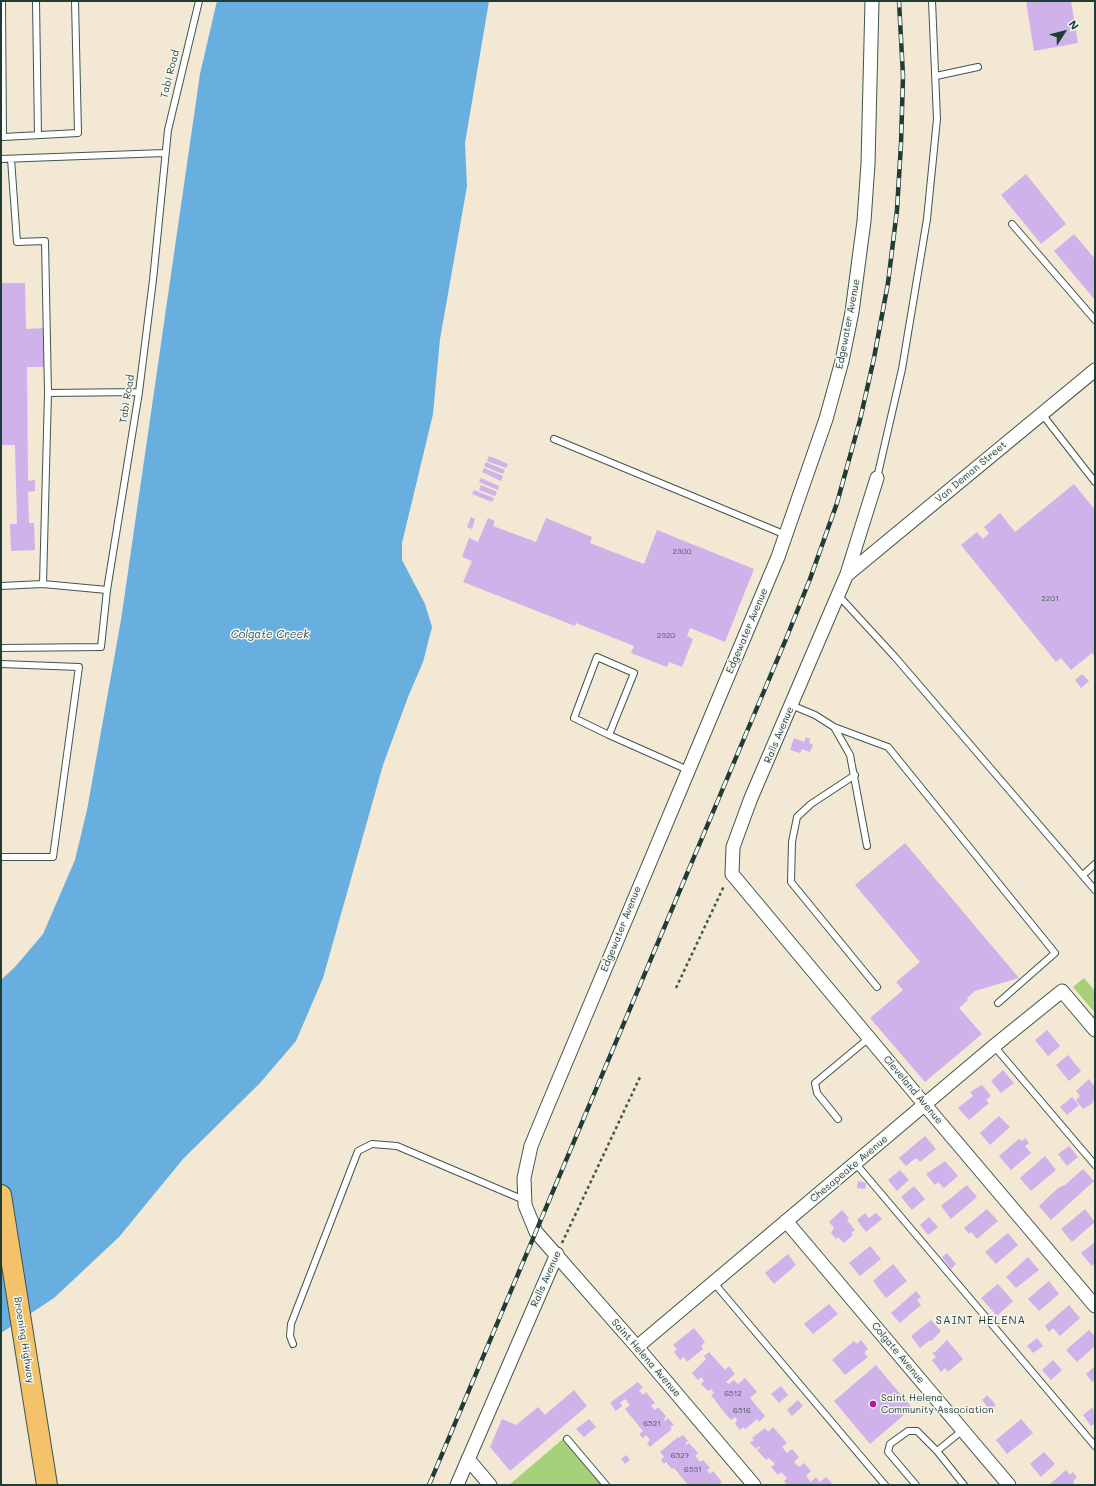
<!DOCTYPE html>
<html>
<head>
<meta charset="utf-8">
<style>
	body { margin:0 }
	#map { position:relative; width:1096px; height:1486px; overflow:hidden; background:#f2e8d3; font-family:Mali,sans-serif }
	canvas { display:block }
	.frame { position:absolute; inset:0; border:2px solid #1f3d34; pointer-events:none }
	.north { position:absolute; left:1044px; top:12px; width:40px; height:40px; -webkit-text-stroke:3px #f6f6f2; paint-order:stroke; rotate:54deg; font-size:11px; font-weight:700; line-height:16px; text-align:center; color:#1f3d34 }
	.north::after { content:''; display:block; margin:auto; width:14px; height:18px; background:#1f3d34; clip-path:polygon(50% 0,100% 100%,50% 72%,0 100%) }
</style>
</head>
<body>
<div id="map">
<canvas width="1096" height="1486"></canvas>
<div class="frame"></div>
<div class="north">N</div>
</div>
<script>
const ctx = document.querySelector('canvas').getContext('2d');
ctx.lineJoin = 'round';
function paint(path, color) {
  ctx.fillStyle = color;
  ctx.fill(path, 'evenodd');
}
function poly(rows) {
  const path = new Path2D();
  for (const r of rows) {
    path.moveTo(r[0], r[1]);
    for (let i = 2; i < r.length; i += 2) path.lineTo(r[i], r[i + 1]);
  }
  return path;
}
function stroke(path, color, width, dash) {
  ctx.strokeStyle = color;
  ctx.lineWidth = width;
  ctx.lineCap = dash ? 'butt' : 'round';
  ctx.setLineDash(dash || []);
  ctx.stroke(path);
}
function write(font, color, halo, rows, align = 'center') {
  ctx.font = font + ' Mali,sans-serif';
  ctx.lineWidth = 3;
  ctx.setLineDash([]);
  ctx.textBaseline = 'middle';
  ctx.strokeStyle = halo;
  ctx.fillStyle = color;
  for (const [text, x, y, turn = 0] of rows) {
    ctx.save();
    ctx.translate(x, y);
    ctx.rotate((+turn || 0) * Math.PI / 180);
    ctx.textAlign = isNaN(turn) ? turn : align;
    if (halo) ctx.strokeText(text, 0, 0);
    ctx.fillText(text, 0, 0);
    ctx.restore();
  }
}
paint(poly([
	[1084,978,1095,991,1095,1013,1073,987],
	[564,1438,602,1485,509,1485]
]), '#a7d07b');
paint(poly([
	[217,1,489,1,465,143,467,186,440,339,433,414,402,543,402,560,425,604,432,627,423,662,408,697,383,765,323,978,296,1041,260,1083,183,1159,119,1237,54,1298,1,1333,1,980,15,967,43,934,75,860,87,810,121,620,200,74]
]), '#68aede');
paint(poly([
	[1026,1,1071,1,1078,43,1034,51],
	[1026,174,1066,224,1041,244,1001,195],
	[1074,234,1095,259,1095,300,1054,251],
	[1,283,25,283,26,329,45,328,45,367,27,367,28,481,35,480,35,491,28,492,29,523,34,523,35,550,11,551,10,524,17,524,15,445,1,445],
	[489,456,508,464,506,468,487,461],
	[486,462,505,470,503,474,484,466],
	[484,468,503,476,501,481,482,472],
	[481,478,499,486,498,490,479,482],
	[1074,484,1095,510,1095,657,1092,653,1071,670,1061,658,1056,662,961,545,977,532,983,539,989,533,984,527,1000,513,1015,532],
	[481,485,497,492,495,496,479,490],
	[474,490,494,498,492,502,472,494],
	[471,517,475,519,472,529,467,527],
	[488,518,495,521,493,526,536,542,546,518,592,537,590,543,644,564,657,530,754,569,725,642,690,628,687,636,693,639,682,667,669,662,667,667,631,653,634,646,576,623,575,626,463,582,472,561,462,557,469,538,478,542],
	[1082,674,1089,681,1081,688,1075,680],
	[806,737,810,739,809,743,813,745,810,752,802,749,800,753,790,750,794,738,804,742],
	[905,843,1019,978,975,991,967,998,968,1000,959,1008,982,1034,925,1082,870,1018,903,990,896,982,920,962,855,885],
	[1047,1030,1060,1046,1048,1056,1035,1040],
	[1068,1055,1081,1071,1069,1081,1056,1065],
	[1003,1070,1014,1083,1001,1093,991,1081],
	[1089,1079,1093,1085,1095,1084,1095,1099,1092,1102,1093,1103,1083,1109,1076,1100,1080,1096,1076,1091],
	[982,1085,991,1096,986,1100,989,1103,969,1120,958,1108,973,1096,970,1092],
	[1072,1097,1079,1105,1067,1115,1060,1107],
	[999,1116,1010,1127,990,1145,980,1133],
	[925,1136,936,1149,920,1162,916,1158,906,1166,899,1158],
	[1025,1138,1029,1143,1025,1146,1031,1153,1011,1170,999,1156,1019,1139,1022,1141],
	[1069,1146,1078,1157,1067,1166,1058,1154],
	[1045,1156,1056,1170,1031,1191,1020,1178],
	[945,1161,958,1176,944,1188,938,1182,935,1185,926,1174],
	[1083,1169,1094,1181,1051,1220,1039,1206,1058,1188,1065,1185],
	[900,1170,909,1180,897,1191,888,1180],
	[858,1181,866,1183,865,1189,857,1188],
	[967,1185,977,1197,951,1219,941,1206],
	[914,1186,925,1199,912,1210,901,1197],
	[987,1209,998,1221,977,1239,971,1232,969,1234,964,1228],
	[1085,1209,1095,1222,1072,1242,1061,1229],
	[842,1210,849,1218,847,1220,855,1230,851,1233,853,1235,844,1243,838,1237,836,1239,831,1233,834,1228,829,1222],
	[865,1213,869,1218,876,1213,882,1219,866,1232,857,1220],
	[929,1217,938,1227,928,1235,920,1225],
	[1008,1233,1018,1245,996,1264,985,1252],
	[1095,1242,1095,1263,1092,1266,1081,1253],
	[870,1246,881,1259,860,1276,849,1263],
	[947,1253,956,1264,951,1269,942,1257],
	[788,1254,796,1265,774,1284,765,1273],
	[1028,1257,1039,1270,1016,1288,1006,1277],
	[893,1264,907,1281,886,1298,873,1281],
	[1049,1281,1059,1294,1039,1311,1028,1299],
	[998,1284,1013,1301,997,1316,981,1298],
	[916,1291,921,1297,917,1300,921,1305,900,1323,891,1313],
	[829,1304,838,1314,813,1334,804,1324],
	[1069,1305,1080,1318,1060,1336,1053,1328,1049,1332,1045,1326],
	[931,1320,941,1331,931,1341,930,1340,920,1348,911,1336],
	[694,1328,705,1342,701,1346,703,1349,687,1362,684,1357,680,1360,674,1352,677,1349,673,1345],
	[1089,1330,1095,1336,1095,1346,1077,1362,1066,1350],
	[1037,1338,1043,1346,1033,1353,1027,1346],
	[861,1340,868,1349,864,1353,868,1357,845,1375,832,1360,854,1341,857,1344],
	[947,1340,963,1359,948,1372,945,1368,941,1372,932,1360,936,1357,932,1353,935,1352],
	[709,1352,725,1370,729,1366,735,1374,726,1382,729,1384,734,1380,738,1384,745,1378,757,1392,750,1398,765,1416,759,1422,757,1419,748,1427,745,1429,743,1427,740,1430,735,1424,737,1420,735,1417,732,1420,728,1417,711,1395,714,1393,711,1389,708,1391,701,1384,704,1381,701,1377,698,1380,692,1373,706,1359,704,1356],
	[1053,1360,1062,1370,1051,1380,1042,1370],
	[876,1365,912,1408,870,1444,834,1401],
	[1095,1366,1095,1380,1092,1382,1086,1374],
	[638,1382,643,1388,639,1390,643,1395,646,1392,655,1403,651,1406,655,1410,658,1407,666,1416,664,1420,665,1421,668,1418,674,1425,670,1427,672,1429,650,1447,647,1443,650,1440,646,1435,643,1438,639,1434,643,1431,625,1409,630,1405,625,1399,620,1403,622,1406,616,1411,610,1403],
	[781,1386,788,1395,779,1403,771,1394],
	[574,1390,587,1406,510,1471,490,1447,502,1419,516,1425,538,1407,545,1415],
	[987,1395,996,1405,990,1410,982,1400],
	[798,1400,803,1406,792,1416,787,1410],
	[1093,1407,1095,1423,1091,1426,1083,1415],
	[589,1419,596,1427,584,1437,576,1429],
	[1021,1419,1033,1433,1007,1454,996,1440],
	[773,1427,787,1443,782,1447,787,1453,792,1449,799,1457,794,1462,799,1467,804,1463,811,1471,806,1476,811,1482,816,1477,820,1482,826,1477,832,1483,830,1485,787,1485,784,1481,787,1478,781,1472,778,1475,771,1467,775,1464,769,1458,766,1460,757,1450,760,1448,759,1446,756,1449,750,1443,754,1440,752,1438,765,1428,768,1432],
	[683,1435,688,1441,685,1444,686,1445,689,1443,698,1453,695,1456,698,1459,700,1462,703,1460,710,1468,707,1470,710,1474,713,1471,722,1482,719,1485,688,1485,674,1468,672,1469,666,1462,664,1464,661,1460,664,1457,660,1452,678,1437,679,1438],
	[1044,1452,1055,1464,1041,1477,1030,1464],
	[626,1455,630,1460,625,1464,621,1459],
	[1066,1470,1070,1475,1073,1472,1077,1477,1073,1481,1075,1485,1049,1485]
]), '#cfb2ea');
const lane = poly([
	[2,1,3,137,78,133,75,1],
	[36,1,38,135],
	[936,76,978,67],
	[1,159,164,153],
	[11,159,17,242,45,241,48,393],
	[1012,224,1095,320],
	[1042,414,1095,482],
	[554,439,786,535],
	[877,478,902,369,927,219,937,119,932,1],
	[1,586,43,584],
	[107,590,43,584,48,393,139,392],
	[838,595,895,657,1095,890],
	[1,648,101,647,107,590,139,392,153,280,168,130,199,1],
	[1,664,79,667,53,857,1,857],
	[791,705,815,715,834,727,850,755,867,846],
	[834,727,888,747,1055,953,998,1003],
	[609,735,634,673,597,657,574,718,609,735,688,770],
	[855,775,811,804,797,817,792,842,791,882,877,987],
	[1083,875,1095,864],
	[994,1046,1095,1165],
	[838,1119,817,1093,815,1083,869,1038],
	[856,1164,1095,1446],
	[714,1283,885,1485],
	[293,1344,290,1336,291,1324,358,1151,372,1144,397,1146,524,1200],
	[567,1439,606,1485],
	[937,1451,963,1430],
	[916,1485,888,1452,890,1444,908,1431,917,1431,937,1451,964,1485]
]);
const street = poly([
	[877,478,847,574,751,798,733,847,732,874,925,1105,1095,1306],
	[848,574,1095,370],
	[786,1221,1009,1485],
	[637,1347,994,1046,1062,991,1095,1030],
	[468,1459,490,1485],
	[457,1485,557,1254],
	[754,1485,637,1347,536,1232,525,1205,524,1178,531,1146,545,1112,778,557,826,419,842,361,852,312,864,221,868,164,872,1]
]);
const primary = poly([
	[1,1195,47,1485]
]);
stroke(lane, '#3f574c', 8);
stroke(street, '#3f574c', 15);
stroke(primary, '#3f574c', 22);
stroke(poly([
	[676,988,724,886],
	[562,1243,641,1075]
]), '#3f574c', 2.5, [3, 3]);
stroke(lane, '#fff', 6);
stroke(street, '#fff', 13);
stroke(primary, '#f3c26a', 20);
const rail = poly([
	[429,1485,786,639,810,579,837,503,860,420,874,358,888,283,897,210,901,144,903,76,899,1]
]);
stroke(rail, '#1f3d34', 4.5);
stroke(rail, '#f6f6f2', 3, [9]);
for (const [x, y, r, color] of [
	[873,1404,4,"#b5179e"]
]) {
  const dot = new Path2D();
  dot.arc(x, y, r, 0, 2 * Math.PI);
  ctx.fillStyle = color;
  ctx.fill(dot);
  stroke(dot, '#f6f6f2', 1.5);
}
write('8px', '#4b5a62', null, [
	["2300",682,552],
	["2201",1050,599],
	["2320",666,636],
	["6512",733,1394],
	["6516",742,1411],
	["6521",652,1424],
	["6527",680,1456],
	["6531",693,1470]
]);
write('10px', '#1f3d34', '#f6f6f2', [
	["Tabi Road",170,74,-76],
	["Edgewater Avenue",848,324,-79],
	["Tabi Road",127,399,-81],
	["Van Deman Street",971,472,-40],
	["Edgewater Avenue",747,631,-67],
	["Ralls Avenue",779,735,-67],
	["Edgewater Avenue",621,929,-68],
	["Cleveland Avenue",913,1090,50],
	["Chesapeake Avenue",849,1169,-40],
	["Ralls Avenue",546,1279,-66],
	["Broening Highway",24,1340,81],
	["Colgate Avenue",898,1353,50],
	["Saint Helena Avenue",646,1358,49]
]);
write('10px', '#1f3d34', '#f6f6f2', [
	["Saint Helena",881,1398],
	["Community Association",881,1410]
], 'left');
write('italic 11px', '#31595e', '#f6f6f2', [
	["Colgate Creek",270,635]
]);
ctx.letterSpacing = '1px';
write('11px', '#1f3d34', '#f6f6f2', [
	["SAINT HELENA",981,1321]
]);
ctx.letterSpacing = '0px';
</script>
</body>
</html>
